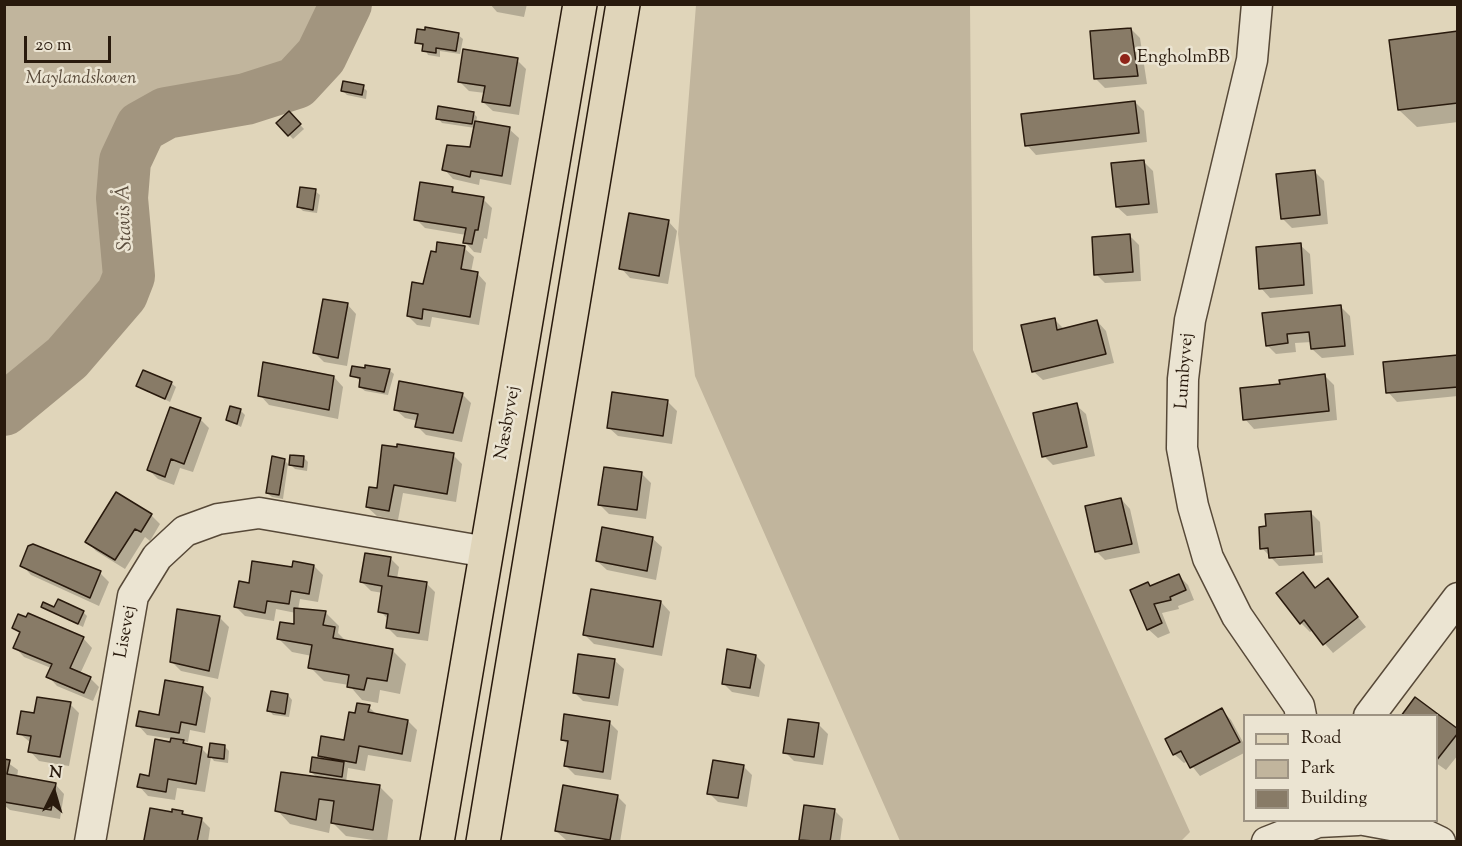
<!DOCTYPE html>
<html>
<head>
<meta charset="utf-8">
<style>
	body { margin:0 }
	#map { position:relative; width:1462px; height:846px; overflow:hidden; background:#e0d5ba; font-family:"Sorts Mill Goudy",serif }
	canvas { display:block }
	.frame { position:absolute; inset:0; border:6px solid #291a0d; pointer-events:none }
	.legend { position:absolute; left:1243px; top:714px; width:195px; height:108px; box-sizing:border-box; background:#ebe4d2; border:2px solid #9d9383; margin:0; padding:8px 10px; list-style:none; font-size:18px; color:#291a0d }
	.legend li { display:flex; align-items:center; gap:12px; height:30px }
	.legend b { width:30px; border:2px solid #9d9383 }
	.north { position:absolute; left:24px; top:762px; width:60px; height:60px; -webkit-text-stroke:4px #ebe4d2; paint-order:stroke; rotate:5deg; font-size:16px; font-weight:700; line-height:24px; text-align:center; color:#291a0d }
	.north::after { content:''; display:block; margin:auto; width:21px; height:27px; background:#291a0d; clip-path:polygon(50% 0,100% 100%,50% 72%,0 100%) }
	.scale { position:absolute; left:24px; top:36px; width:87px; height:27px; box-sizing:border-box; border:3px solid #291a0d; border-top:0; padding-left:8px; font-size:18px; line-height:21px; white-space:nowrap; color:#291a0d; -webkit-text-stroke:4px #ebe4d2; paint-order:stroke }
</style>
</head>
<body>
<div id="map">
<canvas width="1462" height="846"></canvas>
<div class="frame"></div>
<ul class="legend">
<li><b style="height:8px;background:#e0d5ba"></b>Road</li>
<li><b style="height:16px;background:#c1b59d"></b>Park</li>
<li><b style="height:16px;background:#887b67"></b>Building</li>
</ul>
<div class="north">N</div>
<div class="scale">20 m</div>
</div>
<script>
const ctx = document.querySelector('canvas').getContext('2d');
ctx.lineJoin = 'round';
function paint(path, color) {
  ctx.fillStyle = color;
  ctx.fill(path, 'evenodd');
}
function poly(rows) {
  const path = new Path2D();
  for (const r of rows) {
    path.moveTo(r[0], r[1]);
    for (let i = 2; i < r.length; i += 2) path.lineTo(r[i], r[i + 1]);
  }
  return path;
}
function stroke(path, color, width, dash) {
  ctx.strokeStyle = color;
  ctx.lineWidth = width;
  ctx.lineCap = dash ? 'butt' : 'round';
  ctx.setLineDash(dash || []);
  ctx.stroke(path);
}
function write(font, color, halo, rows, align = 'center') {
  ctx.font = font + ' "Sorts Mill Goudy",serif';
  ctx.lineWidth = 5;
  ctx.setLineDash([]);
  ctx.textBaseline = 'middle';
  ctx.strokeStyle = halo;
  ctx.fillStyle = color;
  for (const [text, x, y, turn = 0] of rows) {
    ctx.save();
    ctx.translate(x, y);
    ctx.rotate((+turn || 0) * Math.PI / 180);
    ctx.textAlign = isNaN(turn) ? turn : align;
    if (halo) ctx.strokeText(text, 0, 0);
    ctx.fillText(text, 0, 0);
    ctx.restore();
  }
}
paint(poly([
	[5,4,346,5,321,56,296,83,246,99,166,113,141,127,125,161,122,198,129,276,122,294,67,358,5,410],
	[696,5,970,5,973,350,1190,832,1181,841,900,841,695,376,678,234]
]), '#c1b59d');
paint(poly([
	[490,4,527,4,524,17,497,12],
	[1131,29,1140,38,1147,84,1105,88,1096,79],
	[1458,33,1458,122,1417,127,1399,110],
	[458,35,463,39,460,54,440,51,440,57,428,55,424,47,417,42],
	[517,60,526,69,519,115,493,111,483,102,485,93,469,91,459,81],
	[363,87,367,91,366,99,347,95,343,91],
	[1135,102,1144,111,1147,142,1036,155,1027,145],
	[289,113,304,129,293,139,278,123],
	[473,113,477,117,476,123,509,129,519,138,511,185,480,179,479,185,453,179,444,169,472,149,475,128,442,123,438,118],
	[1144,162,1153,171,1158,213,1127,216,1117,207],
	[1315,172,1324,181,1328,224,1292,228,1283,219],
	[452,189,457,194,483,199,492,208,487,239,484,238,481,253,474,252,465,242,466,235,425,228,416,219],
	[315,191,320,195,317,213,303,211,299,207],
	[668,221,677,231,668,284,630,278,621,268],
	[1130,236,1139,245,1141,281,1105,283,1096,274],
	[1300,245,1310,254,1313,294,1270,298,1261,288],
	[464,248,474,257,471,272,477,273,486,283,479,325,432,317,430,327,417,325,408,316,425,286],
	[347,304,356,314,347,366,324,362,315,353],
	[1341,307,1350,316,1354,355,1322,358,1312,349,1312,342,1295,343,1296,352,1276,354,1267,345,1264,315],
	[1054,319,1064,329,1097,321,1106,331,1114,363,1043,380,1033,371],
	[1458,357,1458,396,1397,402,1388,392],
	[389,370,394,374,388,395,365,391,360,387,361,381,352,375],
	[1325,376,1334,385,1337,420,1254,429,1245,419,1281,385],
	[334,377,343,387,338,419,269,405,260,395],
	[171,383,176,387,170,402,138,386],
	[462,394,471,403,462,442,426,435,417,426,418,421,405,418,395,409],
	[667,401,677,411,672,444,618,436,608,427],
	[1076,405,1086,414,1095,456,1053,465,1044,456],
	[240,410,245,415,241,427,227,420],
	[200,419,209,428,193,472,180,468,174,485,158,479,149,470],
	[453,455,462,464,456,502,403,493,398,520,377,516,367,507,378,490],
	[304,458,308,462,307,471,295,469,291,465],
	[284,460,288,464,283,499,272,497,267,493],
	[642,474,651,483,646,519,609,514,600,505],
	[1121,499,1130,509,1140,553,1105,560,1096,551],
	[1310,512,1320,522,1323,563,1279,566,1262,548],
	[1322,552,1322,555,1276,559,1274,556],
	[151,515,160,524,150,541,145,537,125,569,96,551,87,541],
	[652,538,662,547,656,580,607,570,597,561],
	[390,558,399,567,397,579,426,583,435,592,428,641,397,637,387,627,389,620,380,611,383,593,371,591,362,582],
	[22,565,100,573,109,582,99,606,31,575],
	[314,566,323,575,318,602,300,599,298,610,325,612,339,626,338,633,348,643,392,650,406,664,400,694,380,690,378,703,362,700,349,685,324,681,310,667,312,656,292,652,278,638,296,626,296,613,276,609,274,621,245,616,236,607,250,585,293,569],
	[1302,574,1316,589,1328,580,1366,627,1333,653,1313,630,1310,632,1301,623],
	[1179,576,1188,585,1194,600,1178,606,1179,609,1162,613,1170,633,1158,638,1148,629,1151,587],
	[661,602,670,612,662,656,594,644,585,635],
	[43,607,83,612,87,616,83,627],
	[219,617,229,627,218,679,181,671,171,661],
	[14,628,83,638,92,648,80,674,90,678,99,687,93,701,57,686,48,676,51,668,24,657,15,647,21,634],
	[756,656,765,665,759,697,732,692,723,683],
	[614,660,624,669,618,706,583,701,574,692],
	[202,688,211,698,205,733,190,730,188,742,183,741,188,746,201,748,210,757,225,747,229,751,228,763,214,761,211,757,205,792,177,788,175,800,148,796,139,786,150,777,172,739,147,735,138,725,160,716],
	[288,695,292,700,289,717,273,715,269,710],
	[1415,699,1458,730,1458,755,1446,770,1436,763,1436,716],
	[70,704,79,713,69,766,39,761,30,751,31,743,19,733,35,715],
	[369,707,378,716,408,721,417,730,411,762,368,755,365,771,348,768,346,782,380,787,393,800,387,842,346,836,331,821,329,833,290,824,277,810,318,778,311,772,324,760,319,756,345,742,356,715],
	[1222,710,1231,720,1244,744,1244,753,1200,776,1188,761,1184,763,1174,754],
	[609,722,618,731,611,780,575,775,566,766,569,746,562,739],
	[818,724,828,734,823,765,794,761,785,752],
	[4,760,18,770,17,778,55,784,64,794,60,819,10,810,4,805],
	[743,766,752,775,747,807,718,802,709,793],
	[617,796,626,805,620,842,566,840,556,831],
	[834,810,843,819,840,842,801,839],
	[182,812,187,817,201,819,210,828,208,842,146,842,173,814]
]), '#0003');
stroke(poly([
	[4,410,67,358,122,294,129,276,122,198,125,161,141,127,166,113,246,99,296,83,321,56,346,4]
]), '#a2957f', 52);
const building = poly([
	[425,27,459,33,456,51,436,48,436,53,422,51,423,44,415,43,417,29,425,30,425,27],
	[1131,28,1138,76,1094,79,1090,31,1131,28],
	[1458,31,1458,103,1398,110,1389,40,1458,31],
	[463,49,518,58,510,106,482,102,485,86,458,82,463,49],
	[343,81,364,85,362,95,341,91,343,81],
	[1135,101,1139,133,1025,146,1021,114,1135,101],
	[438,106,474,112,472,124,436,119,438,106],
	[289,111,301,124,288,136,276,123,289,111],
	[475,121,510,127,502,176,471,171,470,177,442,170,447,145,470,147,475,121],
	[1144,160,1149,204,1116,207,1111,163,1144,160],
	[1315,170,1320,215,1281,219,1276,174,1315,170],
	[420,182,453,187,452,192,484,197,478,230,475,230,472,244,463,243,466,228,414,220,420,182],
	[300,187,316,189,313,210,297,207,300,187],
	[629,213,669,220,659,276,619,269,629,213],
	[1130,234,1133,272,1094,275,1092,237,1130,234],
	[437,242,465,246,461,269,478,272,470,317,423,309,422,319,407,316,412,282,423,284,431,251,436,252,437,242],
	[1301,243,1304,285,1259,289,1256,247,1301,243],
	[323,299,348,303,338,358,313,353,323,299],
	[1341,305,1345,346,1311,349,1309,332,1287,334,1288,343,1266,346,1262,313,1341,305],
	[1055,318,1057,330,1097,320,1106,354,1032,372,1021,325,1055,318],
	[1458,355,1458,387,1386,393,1383,362,1458,355],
	[263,362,334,376,329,410,258,396,263,362],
	[365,365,390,369,384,392,359,387,360,378,350,376,352,366,365,368,365,365],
	[143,370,172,382,165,399,136,386,143,370],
	[1325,374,1329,411,1243,420,1240,388,1280,384,1279,380,1325,374],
	[399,381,463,393,453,433,415,427,418,414,394,410,399,381],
	[612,392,668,400,663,436,607,428,612,392],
	[1077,403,1087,447,1042,457,1033,413,1077,403],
	[230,406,241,409,237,424,226,420,230,406],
	[170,407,201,418,184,464,171,459,165,477,147,470,170,407],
	[397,444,454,453,447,494,394,485,389,511,366,507,369,487,377,488,382,445,397,447,397,444],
	[290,455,304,456,303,467,289,465,290,455],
	[272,456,285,459,279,495,266,493,272,456],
	[604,467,642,472,637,510,598,505,604,467],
	[116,492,152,514,141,532,135,529,115,560,85,542,116,492],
	[1121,498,1132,544,1095,552,1085,506,1121,498],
	[1311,511,1314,555,1269,558,1268,548,1260,549,1259,527,1266,526,1265,514,1311,511],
	[602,527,653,537,647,571,596,561,602,527],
	[33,544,101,571,90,598,20,566,28,546,33,544],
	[365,553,391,557,388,576,427,582,419,633,386,628,388,614,378,612,382,586,360,582,365,553],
	[252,561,292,567,293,561,314,565,309,594,291,591,289,604,267,601,265,613,234,607,239,581,249,583,252,561],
	[1303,572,1315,588,1328,578,1358,617,1323,645,1304,620,1300,624,1276,593,1303,572],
	[1179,574,1186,590,1170,597,1171,600,1154,604,1162,623,1147,630,1130,590,1148,582,1150,586,1179,574],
	[591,589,661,601,653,647,583,635,591,589],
	[58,599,84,611,78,624,41,607,43,602,54,607,58,599],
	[294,608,326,611,323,625,335,627,333,638,393,649,387,681,367,678,364,690,347,687,349,675,308,668,312,645,277,639,280,622,294,624,294,608],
	[177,609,220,616,209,671,170,662,177,609],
	[28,613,84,637,70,668,91,677,84,693,46,677,52,664,13,648,20,632,12,628,18,614,26,617,28,613],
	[727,649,756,655,750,688,722,684,727,649],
	[578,654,615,659,609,698,573,693,578,654],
	[165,680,203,687,196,725,181,722,179,733,136,726,139,711,159,715,165,680],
	[271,691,288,694,285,714,267,711,271,691],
	[37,697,71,702,60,757,28,752,31,736,17,734,21,711,34,713,37,697],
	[1415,697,1458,729,1458,733,1436,761,1436,716,1401,716,1415,697],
	[357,703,370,705,368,712,408,720,402,754,359,746,356,763,318,756,321,736,344,740,349,712,355,713,357,703],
	[1222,708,1240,742,1190,768,1181,751,1173,755,1165,739,1222,708],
	[564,714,610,721,603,772,564,766,568,741,561,740,564,714],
	[788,719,819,723,814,757,783,753,788,719],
	[171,738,184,740,183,743,202,747,196,784,168,779,166,792,137,787,140,774,149,776,155,739,170,742,171,738],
	[210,743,225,745,224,759,208,757,210,743],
	[312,757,344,762,342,777,310,772,312,757],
	[4,759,10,760,7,774,56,783,51,810,4,802,4,759],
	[713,760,744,765,738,798,707,794,713,760],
	[281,772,380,785,373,830,331,823,334,801,319,799,316,820,275,811,281,772],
	[563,785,618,795,610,840,555,831,563,785],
	[804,805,835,809,830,842,799,840,804,805],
	[150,808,172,812,172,809,183,811,182,814,202,818,197,842,141,842,144,840,150,808]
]);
paint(building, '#887b67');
stroke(building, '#291a0d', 1.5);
const minor = poly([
	[1257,4,1252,60,1190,320,1183,379,1182,448,1193,506,1208,558,1237,616,1299,706,1301,716],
	[1369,716,1458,598],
	[1364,820,1413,829,1440,842],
	[90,842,133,596,157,557,185,531,218,519,259,513,487,552],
	[1267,842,1318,822,1358,820]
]);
const major = poly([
	[437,842,580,4],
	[483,842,623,4]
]);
stroke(minor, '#574938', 33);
stroke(major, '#291a0d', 36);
stroke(minor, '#ebe4d2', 30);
stroke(major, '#e0d5ba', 33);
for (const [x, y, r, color] of [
	[1125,59,6,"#8f2418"]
]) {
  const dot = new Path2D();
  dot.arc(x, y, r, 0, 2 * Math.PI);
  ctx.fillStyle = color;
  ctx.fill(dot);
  stroke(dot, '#ebe4d2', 2);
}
write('18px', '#291a0d', '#ebe4d2', [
	["EngholmBB",1137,59]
], 'left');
write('italic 18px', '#574838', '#ebe4d2', [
	["Maylandskoven",81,80]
]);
write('18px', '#291a0d', '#ebe4d2', [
	["Lumbyvej",1186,371,-86],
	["Næsbyvej",509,423,-80],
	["Lisevej",127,632,-80]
]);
write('italic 20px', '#594b3b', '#ebe4d2', [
	["Stavis Å",126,218,-92]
]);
</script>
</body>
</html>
